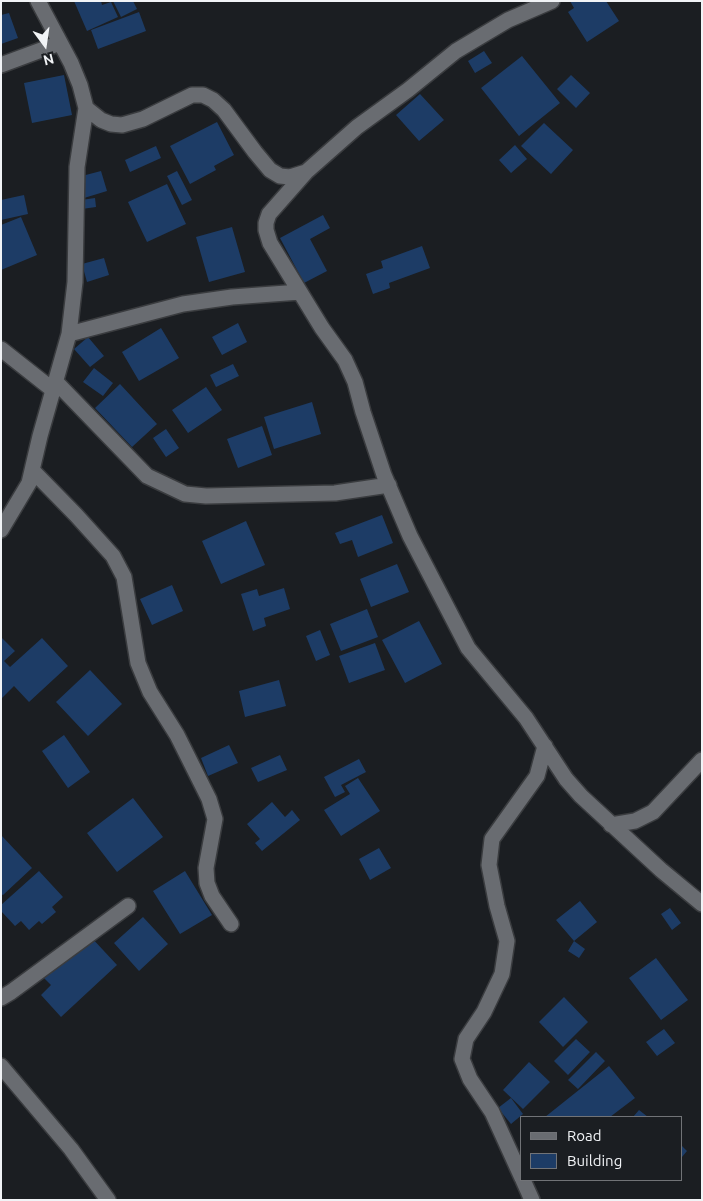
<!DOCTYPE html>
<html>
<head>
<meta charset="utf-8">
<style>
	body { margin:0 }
	#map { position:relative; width:703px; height:1201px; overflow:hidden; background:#1b1e22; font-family:Ubuntu,sans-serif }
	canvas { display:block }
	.frame { position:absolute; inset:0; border:2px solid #f1f3f6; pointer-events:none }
	.legend { position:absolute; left:520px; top:1116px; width:162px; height:65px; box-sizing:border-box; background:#1b1e22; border:1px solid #717377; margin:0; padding:6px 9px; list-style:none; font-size:15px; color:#f1f3f6 }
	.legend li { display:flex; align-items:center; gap:10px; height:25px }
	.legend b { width:25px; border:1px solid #717377 }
	.north { position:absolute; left:20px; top:20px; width:50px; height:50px; -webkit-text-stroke:4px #1b1e22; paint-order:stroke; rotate:166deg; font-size:14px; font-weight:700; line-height:20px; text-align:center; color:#f1f3f6 }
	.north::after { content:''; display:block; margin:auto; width:18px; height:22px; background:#f1f3f6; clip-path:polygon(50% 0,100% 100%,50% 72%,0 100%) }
</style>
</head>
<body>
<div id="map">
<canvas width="703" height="1201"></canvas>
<div class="frame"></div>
<ul class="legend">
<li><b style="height:6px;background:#696c71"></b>Road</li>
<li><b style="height:14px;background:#1d3c66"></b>Building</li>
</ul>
<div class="north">N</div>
</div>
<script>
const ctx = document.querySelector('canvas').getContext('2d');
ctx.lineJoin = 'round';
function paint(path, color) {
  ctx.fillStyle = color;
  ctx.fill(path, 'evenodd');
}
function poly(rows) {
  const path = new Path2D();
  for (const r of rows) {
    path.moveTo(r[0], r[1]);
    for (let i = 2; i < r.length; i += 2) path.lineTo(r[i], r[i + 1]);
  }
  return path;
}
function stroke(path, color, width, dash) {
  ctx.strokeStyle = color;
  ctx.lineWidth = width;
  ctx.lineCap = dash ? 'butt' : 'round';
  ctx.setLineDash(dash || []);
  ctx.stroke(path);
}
paint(poly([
	[74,1,101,1,102,5,111,2,118,17,87,31],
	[113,1,133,1,137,9,121,17],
	[570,1,606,1,619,21,587,42,568,12,574,8],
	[139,12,146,31,98,49,91,30],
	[9,13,18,38,1,44,1,15],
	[484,51,492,63,475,73,468,61],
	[522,56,560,103,519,136,481,88],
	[64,75,72,115,32,123,24,83],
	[571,75,590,93,576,108,557,89],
	[420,94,444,120,419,141,396,115],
	[217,122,234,155,214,166,216,170,190,184,170,146],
	[544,123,573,150,551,174,521,146],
	[515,145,527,159,511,173,499,160],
	[156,146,161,158,130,172,125,160],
	[101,171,107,191,84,198,78,177],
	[177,171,192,200,182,205,167,176],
	[167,184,186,224,147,242,128,202],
	[24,195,28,214,1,220,1,200],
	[95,198,96,207,82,209,81,200],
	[323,215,330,228,310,239,327,271,304,283,280,238],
	[21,217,37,255,1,270,1,225],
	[232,227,245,272,209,282,196,237],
	[422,246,430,268,389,283,390,288,373,294,366,274,383,268,381,261],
	[104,258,109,275,87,282,82,264],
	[238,323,247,342,222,355,212,337],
	[161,328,179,358,139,381,122,352],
	[88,337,104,356,90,367,74,349],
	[233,364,239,376,216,387,210,375],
	[94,368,113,383,103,396,83,382],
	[120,384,157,424,132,447,95,408],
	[206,387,222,410,188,433,172,410],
	[312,402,321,434,274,449,264,417],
	[262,426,272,455,238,468,227,439],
	[166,429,179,448,166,457,153,438],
	[382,515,393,543,358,557,352,540,340,544,335,533],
	[246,521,265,565,221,584,202,541],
	[397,564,409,592,371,607,360,579],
	[172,585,183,611,152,625,140,599],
	[284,588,290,609,264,618,266,626,253,631,241,594,257,589,259,596],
	[367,609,378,637,341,651,330,624],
	[419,621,442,664,405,683,382,640],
	[320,630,330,655,316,661,306,636],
	[1,637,15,651,4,661,10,667,42,638,68,666,29,702,14,686,1,699],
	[375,643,385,670,349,683,339,656],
	[90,670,122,704,88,736,56,702],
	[279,680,286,706,245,717,239,691],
	[64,735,90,772,68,788,42,751],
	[229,745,238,763,208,776,201,758],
	[280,755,287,770,258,782,251,768],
	[359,759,366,772,341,785,345,792,335,797,324,777],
	[358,778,380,811,341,836,324,810,350,794,345,786],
	[133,798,163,837,117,872,87,833],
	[272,802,285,817,292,810,300,820,262,851,255,843,260,839,247,824],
	[1,835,32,868,3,895,1,894],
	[379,848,391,868,370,880,359,859],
	[39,871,63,897,52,907,56,912,42,924,39,921,29,930,21,921,15,926,1,911,1,905],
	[185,871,212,915,180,934,153,891],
	[580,901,597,922,574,941,556,920],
	[670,908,681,923,672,930,661,914],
	[143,917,168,944,139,971,114,943],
	[90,936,117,965,61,1017,41,995,51,985,44,978],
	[574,941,585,949,579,958,568,951],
	[656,958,688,1000,661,1020,629,978],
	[564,997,588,1022,563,1047,539,1022],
	[664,1029,675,1043,657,1056,646,1042],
	[576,1039,590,1052,568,1075,554,1061],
	[596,1052,605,1061,578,1089,568,1080],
	[529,1062,550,1082,523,1109,503,1090],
	[609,1066,635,1098,610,1117,545,1117],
	[511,1098,523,1114,511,1124,498,1108],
	[639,1110,648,1117,633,1117],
	[682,1146,687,1151,682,1157]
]), '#1d3c66');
const street = poly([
	[552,1,508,20,456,51,408,90,357,127,306,172,269,214,266,223,266,230,270,243,322,328,345,360,355,382,363,412,384,475,410,536,468,648,526,718,566,779,581,796,661,870,702,904],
	[1,65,60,43],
	[86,108,101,120,111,124,122,125,143,119,192,95,203,95,213,100,224,110,255,152,270,170,280,176,290,177,306,172],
	[69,334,183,304,232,297,300,292],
	[1,349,53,390],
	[56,382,147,476,185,494,206,496,335,493,389,485],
	[32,470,76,515,113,556,124,577,138,663,150,692,177,735,209,799,215,819,206,868,207,883,212,896,231,924],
	[1,530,29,483,40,436,69,334,75,282,77,167,86,108,80,85,71,63,38,1],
	[611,825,635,821,653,812,702,760],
	[1,998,11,992,128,906],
	[1,1066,71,1149,108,1200],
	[522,1178,492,1112,470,1079,462,1059,466,1039,484,1012,502,974,507,941,497,906,489,865,492,839,537,776,545,746],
	[523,1180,532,1200]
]);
stroke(street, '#3a3c3f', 18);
stroke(street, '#696c71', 15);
</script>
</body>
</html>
